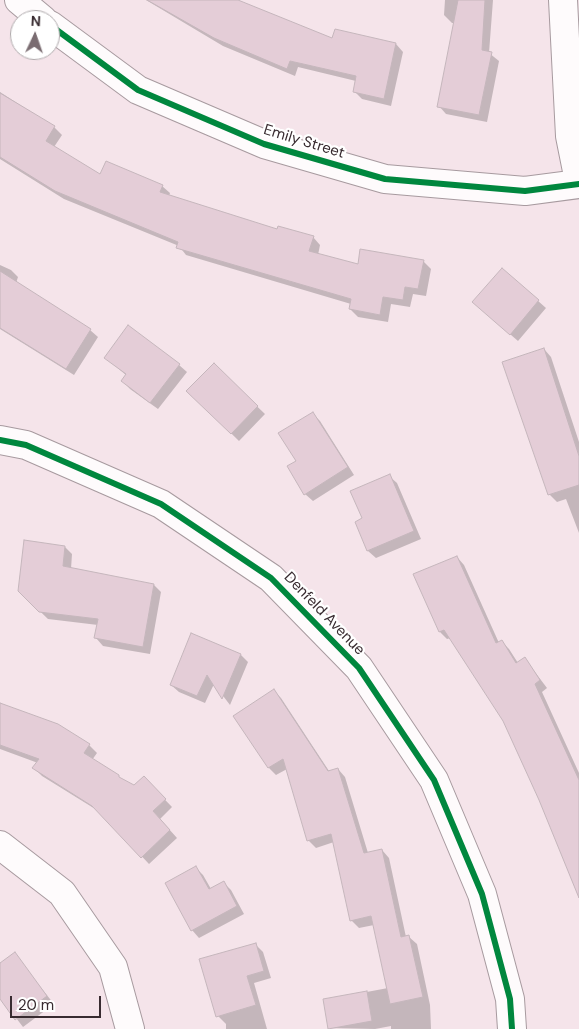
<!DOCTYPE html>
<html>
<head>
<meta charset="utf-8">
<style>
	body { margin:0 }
	#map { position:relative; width:579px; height:1029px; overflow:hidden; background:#f5e4ea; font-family:"DM Sans",sans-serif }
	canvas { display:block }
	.north { position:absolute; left:10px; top:10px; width:50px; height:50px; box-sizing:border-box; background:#fff; border:1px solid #afaaac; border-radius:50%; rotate:3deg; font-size:14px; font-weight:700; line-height:20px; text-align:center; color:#382b30 }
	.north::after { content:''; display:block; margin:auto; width:18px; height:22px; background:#7a6c71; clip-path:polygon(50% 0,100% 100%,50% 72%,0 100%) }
	.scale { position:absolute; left:10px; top:996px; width:91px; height:22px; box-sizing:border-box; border:2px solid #382b30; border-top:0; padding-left:6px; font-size:15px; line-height:18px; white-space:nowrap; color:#382b30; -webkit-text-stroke:4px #fff; paint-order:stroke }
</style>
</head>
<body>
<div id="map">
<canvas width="579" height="1029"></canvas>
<div class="north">N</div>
<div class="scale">20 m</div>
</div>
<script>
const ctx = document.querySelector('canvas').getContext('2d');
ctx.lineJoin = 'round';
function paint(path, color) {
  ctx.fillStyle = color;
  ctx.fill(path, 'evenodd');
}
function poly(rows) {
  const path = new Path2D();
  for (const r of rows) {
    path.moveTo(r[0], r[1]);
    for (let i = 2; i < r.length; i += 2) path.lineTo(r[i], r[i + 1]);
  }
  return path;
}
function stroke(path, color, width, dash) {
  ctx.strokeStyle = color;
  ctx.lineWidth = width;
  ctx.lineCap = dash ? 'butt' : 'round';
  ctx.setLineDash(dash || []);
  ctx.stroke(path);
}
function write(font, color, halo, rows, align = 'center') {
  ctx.font = font + ' "DM Sans",sans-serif';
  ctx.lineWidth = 4.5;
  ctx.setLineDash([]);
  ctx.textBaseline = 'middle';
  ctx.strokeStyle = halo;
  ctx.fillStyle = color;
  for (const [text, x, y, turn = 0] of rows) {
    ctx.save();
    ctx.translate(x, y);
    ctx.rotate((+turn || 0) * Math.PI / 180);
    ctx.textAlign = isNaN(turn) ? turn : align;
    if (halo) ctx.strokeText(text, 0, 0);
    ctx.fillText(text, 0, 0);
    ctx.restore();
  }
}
paint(poly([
	[146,0,235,0,333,40,396,44,403,52,391,106,362,99,354,91,356,81,298,67,295,76,223,46],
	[445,0,493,0,489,53,499,61,487,122,446,114,439,106,455,23,452,23,444,15],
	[0,92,54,127,62,135,54,147,101,176,162,186,170,193,169,196,278,231,313,237,320,245,318,255,358,266,423,261,431,269,426,296,413,294,410,307,391,304,388,322,358,317,350,309,351,304,186,255,179,246,64,199,0,159],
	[0,265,11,270,18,277,16,283,90,330,98,337,74,375,0,329],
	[502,269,546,308,518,341,481,309],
	[544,349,551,357,579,442,579,533,566,499,557,502,549,494],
	[105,357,179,365,187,372,158,409,130,389,123,381,127,376],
	[214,365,265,414,239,441,188,391],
	[312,413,320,421,354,475,313,501,305,494],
	[389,476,397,483,421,539,376,558,368,551,356,523,364,519],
	[65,547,72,554,71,569,154,585,161,592,150,654,103,646,96,638,98,625,48,619,19,591],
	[457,557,464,565,499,643,501,641,509,649,518,663,525,659,547,688,542,692,579,773,579,897,540,799,504,720,451,638,447,639,440,632],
	[241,655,248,662,230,705,214,684,205,703,179,692,171,685],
	[274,691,281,698,329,771,338,769,345,777,368,853,382,850,389,858,406,937,409,937,417,944,430,1005,431,1029,391,1029,391,1026,375,1029,329,1028,324,1000,388,988,374,925,359,928,351,920,334,842,316,848,308,840,287,769,276,775,269,768,235,716],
	[0,706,89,745,97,753,92,760,123,781,135,786,144,778,172,807,160,819,177,838,149,864,100,812,42,776,34,768,38,763,0,749],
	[196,868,203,875,211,889,224,883,231,890,244,914,199,938,192,930],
	[255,944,263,952,271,978,254,983,267,1029,226,1029,226,1024,218,1016],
	[14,954,54,1004,23,1027,0,997,0,964]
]), '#0003');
const building = poly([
	[147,0,238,0,332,38,335,29,396,43,384,99,353,92,356,76,290,61,287,69,214,38,147,0],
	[458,0,485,0,482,50,492,52,479,115,437,107,458,0],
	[0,93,55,126,46,141,100,174,106,161,163,185,160,192,277,229,278,226,314,236,309,251,358,264,360,249,424,260,418,289,405,287,403,300,383,297,380,315,349,309,351,299,176,248,178,242,55,191,0,157,0,93],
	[502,268,539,300,510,335,472,302,502,268],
	[0,271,91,329,66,369,0,328,0,271],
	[128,325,180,364,150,403,121,381,126,374,104,358,128,325],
	[544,348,579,456,579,485,548,495,502,362,544,348],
	[214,363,258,406,231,434,186,391,214,363],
	[313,412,348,467,304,495,287,466,296,461,278,433,313,412],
	[390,474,414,531,367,551,355,522,362,518,350,491,390,474],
	[24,540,65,546,63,566,154,584,143,647,94,638,98,619,39,612,18,591,24,540],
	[457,556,496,643,502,640,516,663,525,657,540,680,535,684,579,780,579,898,539,800,503,721,444,630,439,632,413,574,457,556],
	[191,633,241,654,222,699,207,675,197,696,170,685,191,633],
	[274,689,328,771,338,768,364,853,382,849,401,937,409,935,423,997,390,1004,371,916,350,921,331,834,307,841,283,759,268,768,233,716,274,689],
	[0,703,58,724,90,744,84,753,119,775,119,777,134,785,144,776,166,799,153,811,170,830,141,858,92,806,32,768,39,759,0,745,0,703],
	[196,866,209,889,224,881,237,906,191,931,165,883,196,866],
	[256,943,264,971,247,976,256,1005,216,1017,199,959,256,943],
	[15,952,47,996,15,1020,0,999,0,963,15,952],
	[367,991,372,1021,328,1029,323,999,367,991]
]);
paint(building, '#e4cdd7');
stroke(building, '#c5b6bc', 1);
const minor = poly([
	[19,0,43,20],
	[563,0,570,136,579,181],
	[50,25,138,90,264,144,385,179,525,191,579,184],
	[0,440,26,445,161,504,271,578,359,668,434,780,482,894,510,999,512,1029],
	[0,845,62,893,113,967,130,1029]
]);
stroke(minor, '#a79a9f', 30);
stroke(minor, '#fefbfc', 28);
stroke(poly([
	[50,25,138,90,264,144,385,179,525,191,579,184],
	[0,440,26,445,161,504,271,578,359,668,434,780,482,894,510,999,512,1029]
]), '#00873e', 6);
write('15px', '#382b30', '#fff', [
	["Emily Street",304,142,17],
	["Denfeld Avenue",324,614,46]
]);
</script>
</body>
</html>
